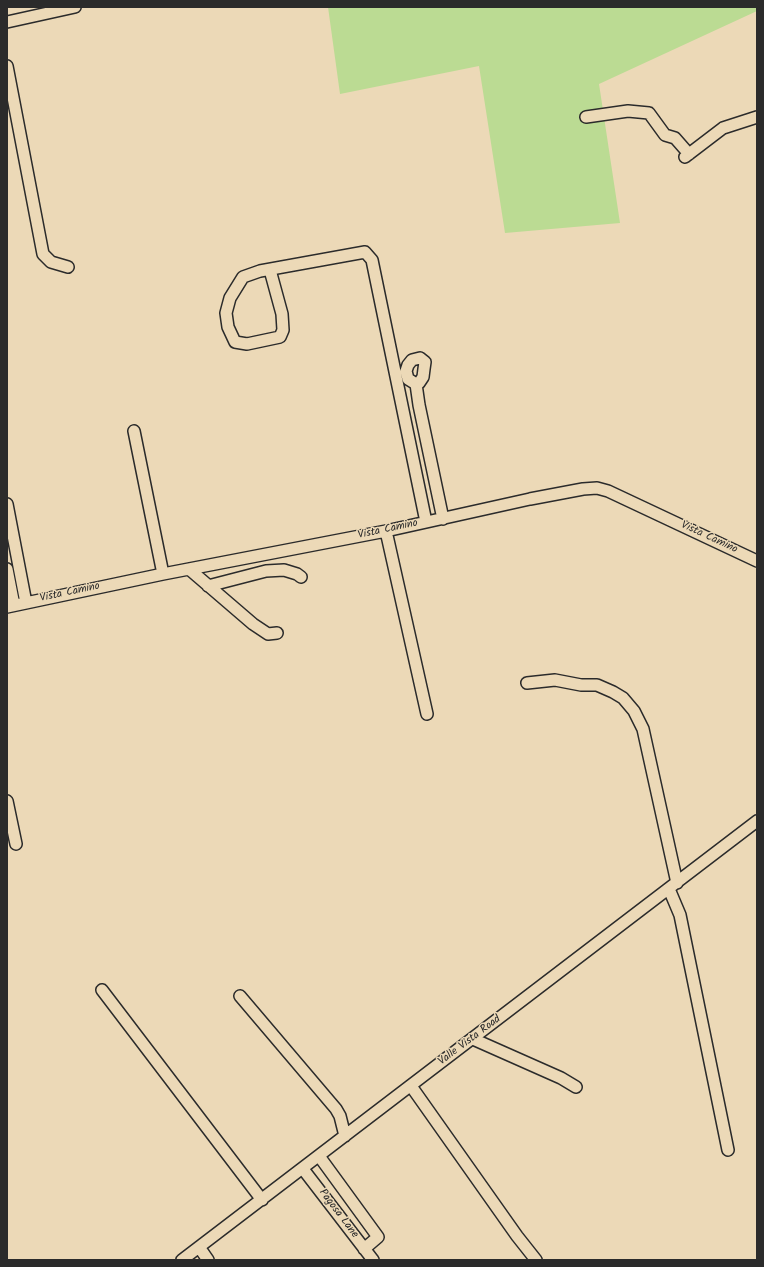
<!DOCTYPE html>
<html>
<head>
<meta charset="utf-8">
<style>
	body { margin:0 }
	#map { position:relative; width:764px; height:1267px; overflow:hidden; background:#ecd9b7; font-family:Kalam,sans-serif }
	canvas { display:block }
	.frame { position:absolute; inset:0; border:8px solid #2b2b2b; pointer-events:none }
</style>
</head>
<body>
<div id="map">
<canvas width="764" height="1267"></canvas>
<div class="frame"></div>
</div>
<script>
const ctx = document.querySelector('canvas').getContext('2d');
ctx.lineJoin = 'round';
function paint(path, color) {
  ctx.fillStyle = color;
  ctx.fill(path, 'evenodd');
}
function poly(rows) {
  const path = new Path2D();
  for (const r of rows) {
    path.moveTo(r[0], r[1]);
    for (let i = 2; i < r.length; i += 2) path.lineTo(r[i], r[i + 1]);
  }
  return path;
}
function stroke(path, color, width, dash) {
  ctx.strokeStyle = color;
  ctx.lineWidth = width;
  ctx.lineCap = dash ? 'butt' : 'round';
  ctx.setLineDash(dash || []);
  ctx.stroke(path);
}
function write(font, color, halo, rows, align = 'center') {
  ctx.font = font + ' Kalam,sans-serif';
  ctx.lineWidth = 3;
  ctx.setLineDash([]);
  ctx.textBaseline = 'middle';
  ctx.strokeStyle = halo;
  ctx.fillStyle = color;
  for (const [text, x, y, turn = 0] of rows) {
    ctx.save();
    ctx.translate(x, y);
    ctx.rotate((+turn || 0) * Math.PI / 180);
    ctx.textAlign = isNaN(turn) ? turn : align;
    if (halo) ctx.strokeText(text, 0, 0);
    ctx.fillText(text, 0, 0);
    ctx.restore();
  }
}
paint(poly([
	[328,7,757,7,757,11,599,84,620,223,505,233,479,66,340,94]
]), '#bbdb93');
const minor = poly([
	[7,22,75,7],
	[7,66,43,254,51,262,68,267],
	[586,117,628,111,649,113,665,135,675,138,689,154],
	[685,157,723,128,757,117],
	[270,270,282,314,283,330,280,337,247,344,235,342,228,327,226,313,230,298,243,277,260,271,365,252,372,260,426,522],
	[416,384,408,379,406,371,408,365,412,360,420,358,425,362,424,369,423,377,419,383,416,384,419,405,443,519],
	[134,431,163,574],
	[7,504,26,603],
	[386,531,427,714],
	[7,569,14,605],
	[189,569,253,624,268,634,277,633],
	[208,586,266,571,284,570,297,574,301,577],
	[7,607,163,574,386,531,530,499,583,489,597,488,608,491,757,561],
	[527,683,555,680,581,685,597,685,613,692,623,698,634,711,643,729,677,883],
	[7,801,16,844],
	[669,889,680,915,728,1150],
	[102,990,262,1200],
	[240,996,336,1109,340,1116,345,1136],
	[473,1039,561,1078,576,1087],
	[411,1086,517,1236,536,1260],
	[319,1156,378,1237,364,1249],
	[303,1169,373,1260],
	[199,1247,208,1260],
	[182,1260,757,821]
]);
stroke(minor, '#2b2b2b', 14);
stroke(minor, '#ecd9b7', 11);
write('11px', '#2b2b2b', '#ecd9b7', [
	["Vista Camino",388,530,-12],
	["Vista Camino",709,538,25],
	["Vista Camino",70,593,-12],
	["Valle Vista Road",470,1041,-37],
	["Pagosa Lane",338,1214,53]
]);
</script>
</body>
</html>
